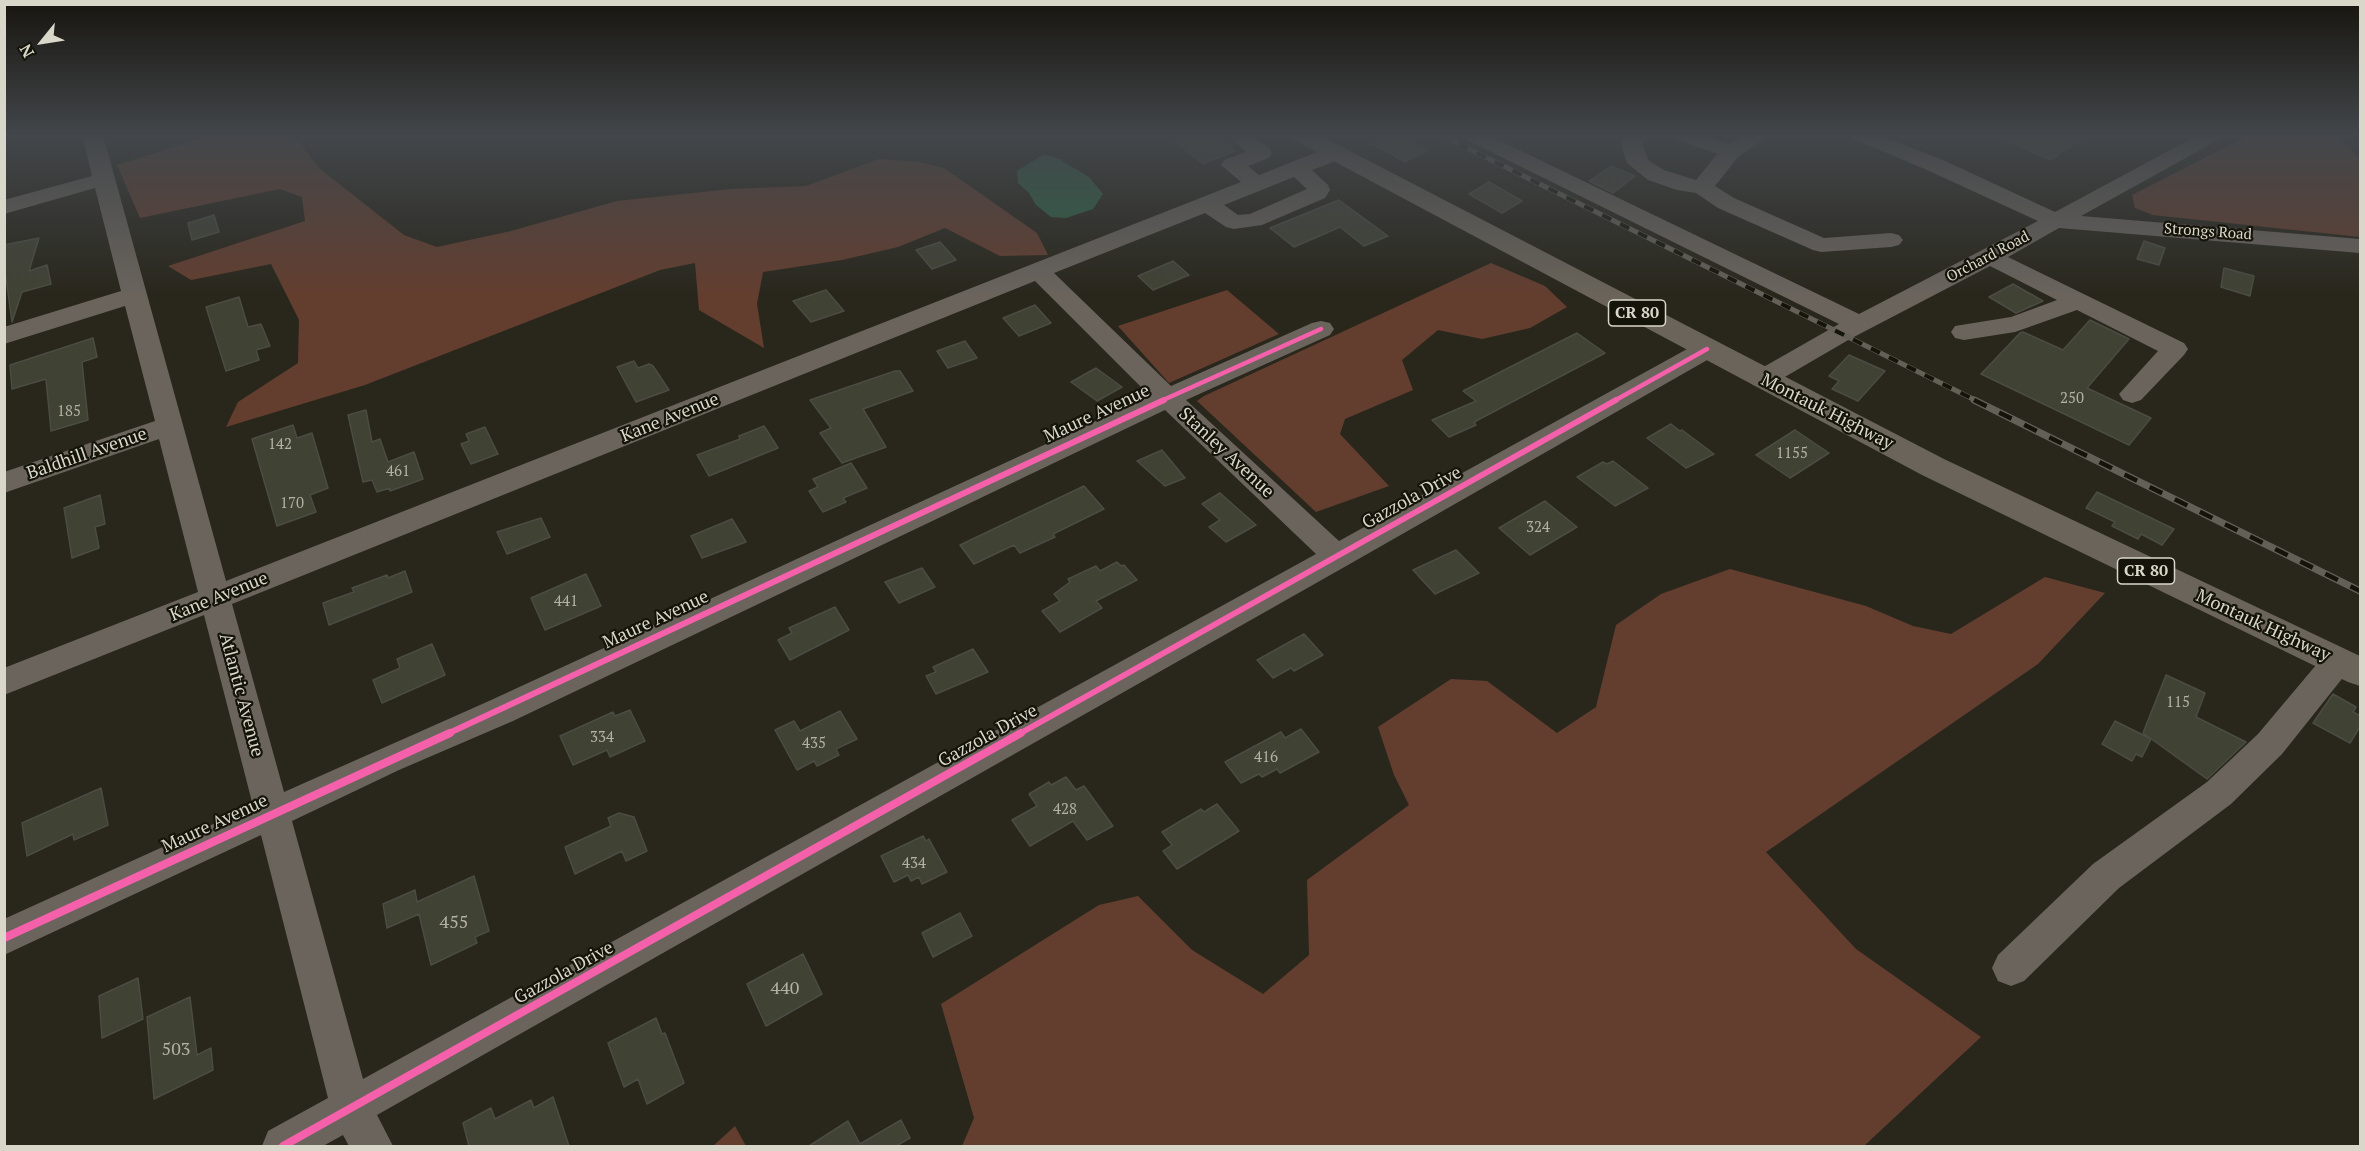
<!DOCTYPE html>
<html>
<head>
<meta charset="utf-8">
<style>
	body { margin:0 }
	#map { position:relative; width:2365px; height:1151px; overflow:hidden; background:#29271c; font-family:"PT Serif",serif }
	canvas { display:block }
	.frame { position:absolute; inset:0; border:6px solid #d9d7c9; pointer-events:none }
	.north { position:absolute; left:12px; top:12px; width:60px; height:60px; -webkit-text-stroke:4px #15140a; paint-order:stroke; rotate:240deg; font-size:16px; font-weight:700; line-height:24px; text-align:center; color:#d9d7c9 }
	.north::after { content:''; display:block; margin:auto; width:21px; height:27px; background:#d9d7c9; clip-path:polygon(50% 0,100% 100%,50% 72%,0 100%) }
</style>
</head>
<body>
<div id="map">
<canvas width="2365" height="1151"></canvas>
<div class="frame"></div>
<div class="north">N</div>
</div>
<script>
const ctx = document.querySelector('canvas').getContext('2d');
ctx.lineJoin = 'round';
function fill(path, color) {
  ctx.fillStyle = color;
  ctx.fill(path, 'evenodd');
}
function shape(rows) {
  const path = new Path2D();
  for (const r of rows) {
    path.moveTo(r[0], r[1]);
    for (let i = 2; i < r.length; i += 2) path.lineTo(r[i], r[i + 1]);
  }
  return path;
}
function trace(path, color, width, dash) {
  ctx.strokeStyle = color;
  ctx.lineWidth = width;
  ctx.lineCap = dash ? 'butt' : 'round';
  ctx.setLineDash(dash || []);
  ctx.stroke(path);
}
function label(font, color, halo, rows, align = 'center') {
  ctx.font = font + ' "PT Serif",serif';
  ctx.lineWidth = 4.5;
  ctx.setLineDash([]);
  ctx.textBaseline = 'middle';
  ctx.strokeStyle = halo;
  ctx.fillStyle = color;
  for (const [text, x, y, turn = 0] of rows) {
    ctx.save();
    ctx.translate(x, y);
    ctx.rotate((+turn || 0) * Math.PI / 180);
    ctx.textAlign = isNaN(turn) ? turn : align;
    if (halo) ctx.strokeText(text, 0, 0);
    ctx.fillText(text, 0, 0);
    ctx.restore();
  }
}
fill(shape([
	[212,135,293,135,319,168,404,235,437,247,511,231,617,201,731,189,806,186,879,159,919,162,944,168,1037,233,1048,255,1000,256,945,228,898,247,842,260,763,272,757,304,764,348,699,310,695,263,660,270,365,385,226,427,238,402,298,363,299,320,271,264,191,280,168,266,305,221,302,197,280,189,140,218,117,165],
	[2249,135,2337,135,2360,159,2360,237,2153,215,2135,208,2132,195],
	[1491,263,1545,286,1567,307,1530,328,1482,339,1438,330,1402,360,1413,390,1345,419,1340,434,1389,486,1316,512,1197,401,1204,396],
	[1227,290,1279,334,1169,383,1118,326],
	[1730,569,1866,606,1913,626,1951,634,2045,577,2105,593,2038,664,1766,852,1856,949,1981,1037,1864,1146,962,1146,974,1118,941,1004,1099,905,1138,896,1192,950,1263,994,1309,955,1307,880,1409,805,1394,775,1378,727,1451,679,1487,681,1557,733,1596,707,1616,625,1661,594],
	[735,1126,746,1146,713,1146]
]), '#633e2f');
fill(shape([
	[1044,154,1059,159,1089,177,1103,194,1093,209,1066,218,1051,217,1036,205,1029,193,1018,183,1017,171]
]), '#2e6445');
const building = shape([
	[1196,135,1213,135,1235,151,1203,164,1176,142,1196,135],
	[1391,135,1397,135,1427,151,1405,162,1373,144,1391,135],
	[1992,135,2087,135,2051,160,1992,135],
	[1611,166,1635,176,1613,193,1589,181,1611,166],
	[1489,182,1522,201,1502,213,1469,194,1489,182],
	[1339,200,1388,236,1364,246,1340,227,1294,247,1270,228,1339,200],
	[214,215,219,232,192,240,188,223,214,215],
	[39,238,29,271,47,265,51,284,22,292,12,322,4,264,4,245,39,238],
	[2144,241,2165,248,2159,265,2137,259,2144,241],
	[940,242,956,260,932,269,916,250,940,242],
	[1173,261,1189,275,1153,290,1138,276,1173,261],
	[2224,268,2254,276,2250,296,2221,287,2224,268],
	[2013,284,2043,301,2016,313,1989,297,2013,284],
	[826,290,844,311,811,322,793,301,826,290],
	[239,297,248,327,261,324,270,346,256,350,259,360,226,371,206,307,239,297],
	[1035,305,1051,323,1019,336,1003,318,1035,305],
	[2090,320,2129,339,2087,388,2151,418,2129,445,1981,374,2020,333,2023,332,2063,350,2090,320],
	[1577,333,1605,353,1474,422,1476,425,1449,437,1432,420,1476,401,1463,391,1577,333],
	[93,338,97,357,82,362,88,420,51,431,46,379,12,389,10,365,93,338],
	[965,341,977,358,948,368,937,351,965,341],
	[1849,355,1885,371,1858,401,1832,389,1839,381,1829,376,1849,355],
	[634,361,638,368,649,364,653,366,669,390,636,402,617,367,634,361],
	[1096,368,1122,387,1097,401,1071,382,1096,368],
	[895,371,900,371,913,391,863,409,886,447,842,463,820,433,831,428,810,400,895,371],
	[366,410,372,442,380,439,388,462,414,452,423,479,390,491,390,488,377,492,372,480,363,482,348,415,366,410],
	[1671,424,1680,431,1682,430,1714,454,1686,468,1647,438,1671,424],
	[293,425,297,438,312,433,328,488,310,495,316,512,277,526,252,439,293,425],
	[764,426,778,448,709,476,697,455,740,439,739,436,764,426],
	[485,427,498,454,471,464,461,444,469,441,466,434,485,427],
	[1795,430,1829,453,1790,478,1756,455,1795,430],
	[1162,450,1185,478,1165,486,1137,461,1162,450],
	[1613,461,1648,488,1615,506,1577,477,1603,462,1607,464,1613,461],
	[851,463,867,488,843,498,846,502,823,512,809,491,818,487,813,479,851,463],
	[1084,486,1104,509,1053,534,1055,537,1020,553,1014,545,974,564,960,545,1084,486],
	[2097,492,2174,529,2162,545,2141,534,2138,539,2112,526,2115,522,2086,508,2097,492],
	[1220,493,1256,525,1226,542,1209,527,1220,520,1202,504,1220,493],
	[100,495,105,524,95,527,99,548,72,558,64,508,100,495],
	[1545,501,1577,527,1530,555,1499,528,1545,501],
	[541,518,550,537,507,554,497,532,541,518],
	[732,519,746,542,702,558,691,536,732,519],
	[1456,550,1479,573,1435,594,1413,570,1456,550],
	[1117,562,1121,566,1124,565,1137,580,1096,601,1102,608,1060,632,1042,611,1060,601,1054,594,1070,582,1068,579,1096,566,1100,571,1117,562],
	[922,568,935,587,899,603,885,582,922,568],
	[405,571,412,592,329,625,323,603,354,592,352,588,387,575,388,578,405,571],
	[586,574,601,606,545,630,531,598,586,574],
	[835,607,849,630,790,660,778,640,792,633,789,628,835,607],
	[1304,634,1323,655,1294,671,1291,668,1273,678,1257,660,1304,634],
	[432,644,445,675,382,703,373,680,400,668,397,659,432,644],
	[973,649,988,672,936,694,926,676,936,672,933,667,973,649],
	[2166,675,2205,693,2196,717,2246,742,2207,779,2143,733,2166,675],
	[2333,694,2356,707,2353,712,2361,716,2361,725,2350,743,2313,723,2333,694],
	[630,710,645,741,610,757,607,750,573,765,560,736,613,712,615,716,630,710],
	[840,711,857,739,836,749,839,755,817,766,814,761,797,770,775,730,794,721,800,731,840,711],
	[2115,721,2151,739,2142,757,2136,754,2132,761,2102,744,2115,721],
	[1301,729,1319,752,1280,773,1277,769,1262,777,1259,774,1241,783,1225,762,1281,732,1285,738,1301,729],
	[1066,777,1076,790,1084,786,1113,826,1087,840,1073,821,1030,846,1012,820,1037,806,1029,794,1049,782,1051,785,1066,777],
	[101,788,108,825,74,840,73,834,27,856,22,823,101,788],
	[1217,804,1239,831,1177,869,1163,851,1172,845,1162,832,1201,809,1204,812,1217,804],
	[619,813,634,817,647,851,626,861,622,851,575,874,565,847,611,826,608,818,619,813],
	[923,836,926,841,929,839,947,872,922,884,919,877,911,881,908,875,894,882,881,856,923,836],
	[474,876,489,931,475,937,477,943,431,965,419,914,387,928,383,904,415,890,417,902,474,876],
	[960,913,972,936,933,957,922,933,960,913],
	[803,954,822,994,766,1026,747,984,803,954],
	[138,978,143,1019,102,1038,99,996,138,978],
	[190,997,197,1055,211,1048,213,1070,154,1099,147,1017,190,997],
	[656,1018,662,1034,665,1033,684,1083,647,1104,638,1079,624,1087,608,1043,656,1018],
	[553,1097,569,1146,469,1146,463,1123,491,1108,495,1119,531,1100,534,1108,553,1097],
	[901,1120,910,1138,896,1146,809,1146,848,1121,860,1144,901,1120]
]);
fill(building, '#404234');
trace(building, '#4b4c43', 1.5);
fill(shape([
	[82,135,103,135,226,581,1241,182,1221,165,1224,160,1246,152,1228,135,1251,135,1269,148,1272,153,1269,158,1248,166,1259,175,1327,148,1335,147,1343,148,1346,153,1343,158,1312,170,1328,185,1330,190,1325,198,1262,225,1234,229,1226,227,1205,213,1054,273,1171,386,1312,323,1321,321,1330,323,1334,329,1330,335,1186,400,1339,541,1698,343,1707,341,1716,343,1720,349,1716,355,1348,565,377,1115,393,1146,349,1146,343,1135,323,1146,262,1146,268,1131,328,1098,261,835,4,955,4,919,253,806,204,615,4,695,4,668,198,592,159,439,4,493,4,472,155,421,125,306,4,344,4,327,121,291,95,188,4,214,4,200,92,176,82,135],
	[1294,177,1307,189,1250,214,1238,215,1224,205,1294,177],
	[1035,281,1150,396,489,701,284,792,232,604,1035,281],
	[1165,410,1316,554,363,1079,292,821,399,770,513,721,1165,410],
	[1461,135,1488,135,1859,314,2038,221,1927,170,1854,139,1851,135,1879,135,1943,160,2055,212,2198,135,2223,135,2220,139,2081,216,2360,239,2360,253,2059,228,2008,257,2184,343,2188,349,2184,355,2141,400,2132,403,2123,400,2119,394,2158,351,2077,310,2015,332,1964,340,1955,338,1951,332,1955,326,2011,317,2057,300,1990,266,1850,339,1771,385,1762,388,1753,385,1749,379,1753,373,1839,324,1465,139,1461,135],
	[1626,135,1649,135,1642,143,1648,160,1664,170,1696,180,1717,154,1677,139,1674,135,1703,135,1728,144,1743,135,1767,135,1764,139,1738,157,1715,186,1734,198,1824,238,1891,233,1899,235,1903,240,1899,245,1891,247,1821,252,1813,250,1718,208,1696,193,1677,190,1648,180,1627,163,1620,141,1626,135],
	[2338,648,2349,652,2354,661,2349,670,2282,754,2231,804,2119,888,2024,981,2011,986,1998,981,1992,968,1998,955,2093,864,2207,782,2258,734,2327,652,2338,648]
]), '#6a645d');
fill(shape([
	[1290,135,1319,135,1944,459,2360,656,2360,686,2348,682,1922,475,1294,140,1290,135]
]), '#6a645a');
const railFar1 = shape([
	[1441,135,1977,401]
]);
const rail = shape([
	[1974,400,2360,591]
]);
trace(railFar1, '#646058', 5);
trace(rail, '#646058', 7);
trace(railFar1, '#15140a', 4, [10]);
trace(rail, '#15140a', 4.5, [14]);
trace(shape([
	[1161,401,1321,329],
	[1614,401,1707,349]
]), '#f560ab', 4.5);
trace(shape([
	[447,734,1164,400],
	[1019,734,1616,400]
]), '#f560ab', 6);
trace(shape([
	[4,938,450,733],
	[283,1146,1021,733]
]), '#f560ab', 8);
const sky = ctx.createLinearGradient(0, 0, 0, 296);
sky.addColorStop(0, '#17150f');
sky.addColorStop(0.46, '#43474b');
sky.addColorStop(1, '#43474b00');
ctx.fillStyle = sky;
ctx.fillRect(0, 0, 2365, 296);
label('15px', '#d9d7c9', '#15140a', [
	["Strongs Road",2208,232,4],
	["Orchard Road",1988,257,-28]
]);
label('15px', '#b3b2a4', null, [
	["250",2072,399],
	["185",69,412],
	["142",280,445],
	["1155",1792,454],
	["461",398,472],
	["170",292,504],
	["324",1538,528],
	["441",566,602],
	["115",2178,703],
	["334",602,738],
	["435",814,744],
	["416",1266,758],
	["428",1065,810],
	["434",914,864]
]);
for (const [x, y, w] of [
	[1637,313,57],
	[2146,571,57]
]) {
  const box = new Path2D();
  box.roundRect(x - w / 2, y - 13, w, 26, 4.5);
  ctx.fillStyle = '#15140a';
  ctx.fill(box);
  trace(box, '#d9d7c9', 1.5);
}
label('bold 16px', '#d9d7c9', null, [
	["CR 80",1637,313],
	["CR 80",2146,571]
]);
label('18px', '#d9d7c9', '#15140a', [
	["Montauk Highway",1827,412,27],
	["Maure Avenue",1097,414,-25],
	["Kane Avenue",670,418,-22],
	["Stanley Avenue",1226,453,43],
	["Baldhill Avenue",87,454,-19],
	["Gazzola Drive",1412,498,-29],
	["Kane Avenue",219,597,-22],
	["Maure Avenue",656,620,-25],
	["Montauk Highway",2263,626,25],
	["Atlantic Avenue",241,695,75],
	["Gazzola Drive",988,736,-29],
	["Maure Avenue",215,824,-25],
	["Gazzola Drive",564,973,-29]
]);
label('18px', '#b3b2a4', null, [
	["455",454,923],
	["440",785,989],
	["503",176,1050]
]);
</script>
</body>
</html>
